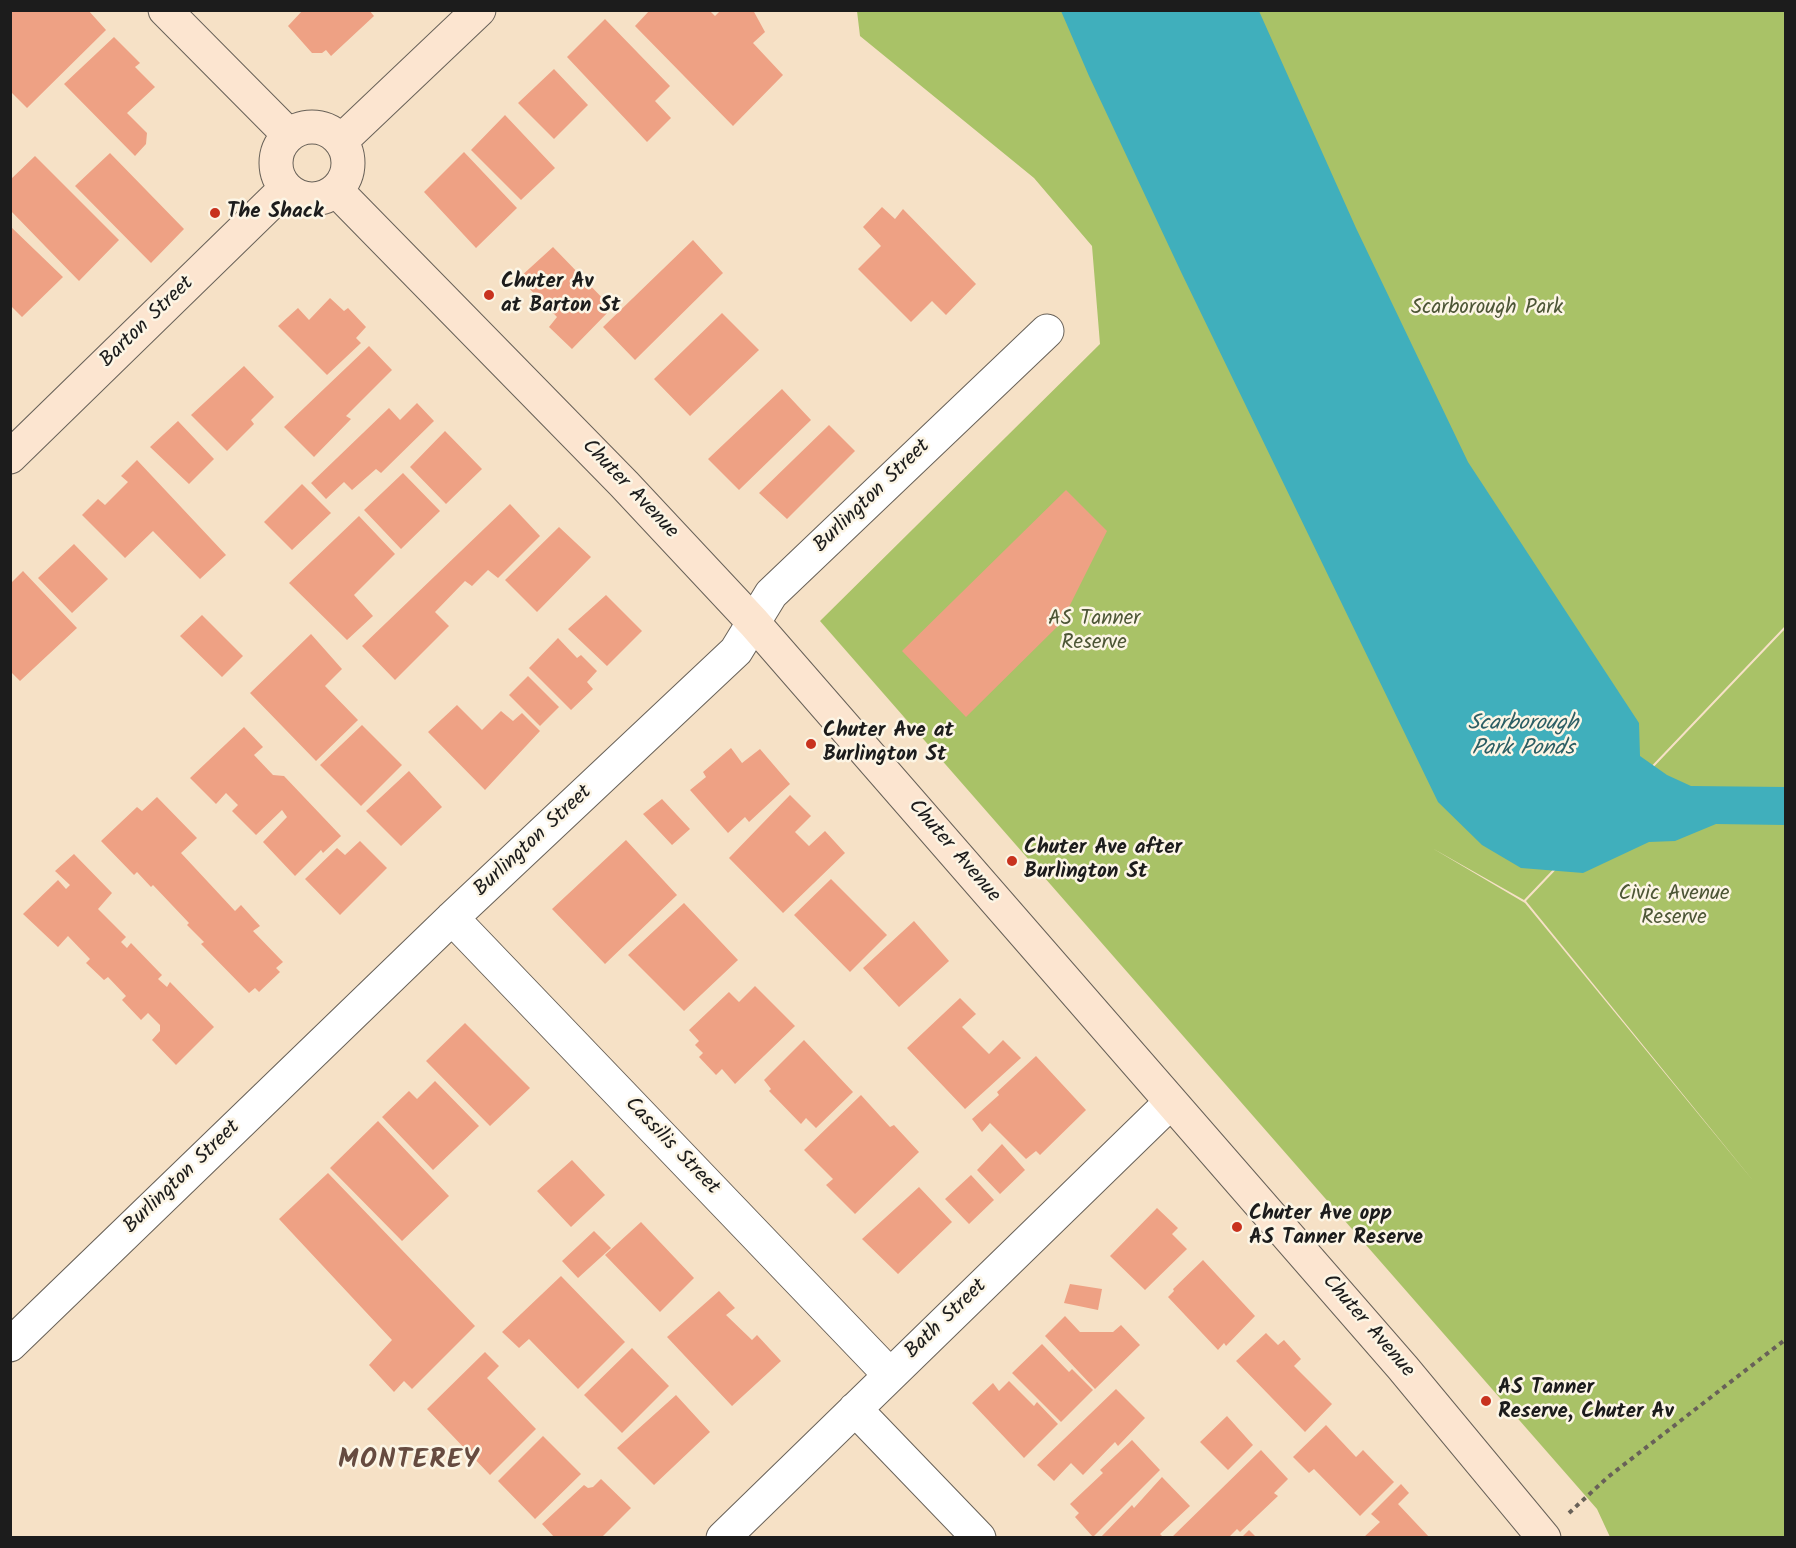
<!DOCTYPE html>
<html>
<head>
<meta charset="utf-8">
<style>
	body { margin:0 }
	#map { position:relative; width:1796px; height:1548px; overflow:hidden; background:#f6e1c6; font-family:Kalam,sans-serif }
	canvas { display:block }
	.frame { position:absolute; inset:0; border:12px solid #1c1c1c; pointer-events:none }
</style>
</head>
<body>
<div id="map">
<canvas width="1796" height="1548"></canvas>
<div class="frame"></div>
</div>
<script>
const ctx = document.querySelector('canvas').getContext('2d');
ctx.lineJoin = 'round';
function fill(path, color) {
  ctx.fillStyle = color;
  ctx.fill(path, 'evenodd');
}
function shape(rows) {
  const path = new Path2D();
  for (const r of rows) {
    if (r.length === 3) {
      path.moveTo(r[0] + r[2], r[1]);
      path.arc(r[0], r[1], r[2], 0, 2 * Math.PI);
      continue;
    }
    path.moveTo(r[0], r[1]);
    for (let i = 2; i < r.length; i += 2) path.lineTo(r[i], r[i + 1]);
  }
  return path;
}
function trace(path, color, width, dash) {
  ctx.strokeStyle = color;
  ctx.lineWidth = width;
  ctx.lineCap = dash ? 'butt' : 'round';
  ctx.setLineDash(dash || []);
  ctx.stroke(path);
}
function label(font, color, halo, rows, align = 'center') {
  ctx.font = font + ' Kalam,sans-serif';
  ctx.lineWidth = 5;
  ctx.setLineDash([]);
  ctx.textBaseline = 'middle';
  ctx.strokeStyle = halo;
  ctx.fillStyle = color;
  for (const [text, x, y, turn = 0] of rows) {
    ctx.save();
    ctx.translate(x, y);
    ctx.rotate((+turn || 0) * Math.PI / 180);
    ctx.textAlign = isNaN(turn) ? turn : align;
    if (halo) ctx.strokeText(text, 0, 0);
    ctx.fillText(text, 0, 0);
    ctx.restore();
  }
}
fill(shape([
	[857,11,1785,11,1785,626,1524,900,1432,848,1525,903,1755,1183,1526,901,1785,629,1785,1537,1610,1537,1597,1509,820,621,1100,344,1092,246,1034,178,860,36]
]), '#a9c267');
fill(shape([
	[1061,11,1259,11,1356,228,1468,462,1639,723,1640,756,1667,775,1691,786,1785,787,1785,825,1716,824,1675,841,1649,842,1583,873,1521,868,1482,845,1438,802,1182,274,1089,76]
]), '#40afbc');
fill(shape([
	[10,10,88,10,106,30,27,108,10,91],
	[303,10,369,10,374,16,331,56,326,50,322,53,312,53,288,26],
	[650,10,709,10,715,16,721,10,753,10,765,32,753,43,783,75,733,126,635,26],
	[605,19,670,86,655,101,671,118,647,142,567,57],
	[114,37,140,63,135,67,155,87,127,113,147,133,146,144,135,156,64,84],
	[554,69,588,105,554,139,518,103],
	[505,115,555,168,521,200,471,150],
	[464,152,517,208,476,248,424,192],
	[110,153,184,229,151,263,75,186],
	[35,156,119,240,79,281,10,210,10,180],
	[882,207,895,219,903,209,976,284,946,315,932,301,911,322,858,269,881,246,863,227],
	[10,226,63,277,22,317,10,305],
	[693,240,723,273,635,360,603,327],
	[553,247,612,308,572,349,549,327,557,317,519,278],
	[330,298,344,311,348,308,366,327,356,338,361,343,327,375,278,326,298,308,309,320],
	[722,313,759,350,690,416,654,379],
	[369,346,392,370,346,416,351,419,314,457,284,427],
	[244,366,274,397,251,420,254,424,227,451,191,415],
	[782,389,811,420,739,490,708,459],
	[417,403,434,421,381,473,376,469,352,490,344,482,326,499,311,483,389,408,400,420],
	[178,421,214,459,189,484,150,447],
	[829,425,855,451,787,519,759,493],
	[445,431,482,469,446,504,410,467],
	[137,460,226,555,200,579,153,531,125,558,82,515,98,499,105,505,128,482,121,476],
	[403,473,440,511,401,549,364,510],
	[302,484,331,513,292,550,264,522],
	[1066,490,1107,531,1061,623,966,717,902,651],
	[510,504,540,536,498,578,488,570,472,586,465,581,435,612,449,626,395,680,362,646],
	[359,516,395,554,354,595,373,616,347,640,289,583],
	[559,527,591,557,537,612,505,580],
	[74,544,108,579,72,613,38,578],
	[23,571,77,628,20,681,10,671,10,584],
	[606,595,642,631,607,666,568,629],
	[202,615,243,656,222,677,180,636],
	[311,634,342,669,325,686,358,720,316,761,250,693],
	[558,638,577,658,581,655,597,671,587,682,593,689,571,710,529,668],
	[528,676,559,707,540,726,509,695],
	[457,705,482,730,501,711,513,721,522,713,540,731,485,790,428,732],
	[362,725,402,765,361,806,320,765],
	[244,727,263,747,254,755,273,775,284,776,341,836,323,853,321,850,295,876,263,842,287,817,282,810,256,835,232,811,238,805,226,793,216,804,190,778],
	[731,748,742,763,760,749,790,784,749,822,745,817,728,833,690,790,706,777,703,772],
	[409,771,442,807,401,846,366,811],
	[790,795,811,816,795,832,809,846,825,831,845,853,783,913,729,858],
	[157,797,197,838,181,853,235,911,241,905,260,926,253,931,283,962,276,968,280,972,259,992,255,988,249,993,201,944,204,942,187,925,189,923,153,885,151,887,137,872,134,875,101,841,137,807,142,811],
	[662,799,690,829,672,845,643,814],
	[626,840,677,895,605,964,552,909],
	[360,841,387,868,340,915,305,879,337,848,345,855],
	[74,854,112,893,98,909,126,937,121,942,127,948,131,943,162,975,158,979,167,987,170,982,214,1027,176,1065,152,1040,160,1031,160,1025,148,1013,141,1020,122,1000,126,996,108,977,104,980,86,963,90,959,68,936,58,947,23,914,58,880,66,889,70,885,55,871],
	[831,879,887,935,850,972,794,915],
	[684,903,738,960,684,1011,628,955],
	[914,921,949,961,899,1007,863,968],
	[755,986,795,1026,735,1084,722,1069,716,1075,699,1057,703,1053,695,1045,699,1041,689,1030,729,992,739,1002],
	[960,998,976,1014,962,1027,989,1054,1003,1040,1021,1058,965,1109,907,1048],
	[465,1023,530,1088,490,1126,426,1061],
	[804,1040,853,1092,816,1128,806,1118,801,1124,769,1091,771,1089,764,1080],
	[1036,1056,1086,1110,1040,1155,1036,1151,1026,1159,990,1123,982,1132,972,1119,999,1095,997,1092],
	[435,1081,479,1126,433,1170,382,1117,409,1091,417,1099],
	[861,1095,890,1127,894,1125,919,1152,855,1214,826,1185,833,1179,804,1150],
	[378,1121,449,1196,402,1241,330,1168],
	[1002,1144,1025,1170,1000,1194,977,1170],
	[572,1160,605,1195,571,1227,537,1191],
	[328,1173,475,1326,412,1389,404,1381,394,1392,369,1365,392,1340,279,1219],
	[971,1175,994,1200,969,1224,945,1199],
	[919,1187,952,1222,898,1274,862,1239],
	[1157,1208,1178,1228,1172,1234,1187,1249,1145,1290,1110,1256],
	[641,1222,694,1278,660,1312,605,1255],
	[594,1231,611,1248,578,1278,562,1261],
	[1203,1260,1255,1316,1226,1346,1224,1343,1218,1350,1168,1297,1174,1291,1173,1289],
	[561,1276,625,1342,578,1389,529,1339,519,1348,502,1332],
	[1070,1284,1102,1289,1098,1310,1064,1303],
	[719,1291,735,1308,726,1315,752,1340,757,1335,781,1361,732,1406,667,1337],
	[1065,1316,1080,1332,1113,1332,1121,1325,1140,1345,1095,1389,1045,1336],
	[1266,1333,1278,1345,1284,1340,1301,1359,1294,1366,1332,1404,1305,1432,1236,1361],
	[1042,1344,1069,1372,1072,1369,1093,1390,1061,1422,1012,1373],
	[632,1348,669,1386,622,1433,584,1395],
	[485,1352,499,1366,487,1378,536,1429,490,1475,427,1409],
	[1009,1381,1034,1406,1037,1402,1058,1424,1024,1458,972,1403,993,1383,999,1391],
	[1116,1389,1145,1418,1118,1446,1115,1442,1083,1475,1071,1463,1054,1481,1037,1465],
	[676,1395,710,1432,654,1485,617,1448],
	[1227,1416,1253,1445,1228,1470,1200,1442],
	[1326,1425,1356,1457,1363,1450,1394,1482,1360,1516,1314,1469,1309,1473,1293,1457],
	[543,1436,581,1474,535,1519,498,1481],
	[1132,1440,1160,1470,1093,1537,1075,1517,1079,1513,1070,1504,1103,1473,1100,1470],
	[1261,1450,1288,1479,1274,1493,1278,1496,1240,1532,1237,1529,1228,1538,1171,1538],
	[1162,1477,1190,1506,1160,1534,1164,1538,1100,1538,1132,1505,1134,1508],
	[601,1479,631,1508,601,1538,555,1538,542,1524,584,1485,588,1488,593,1487],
	[1401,1484,1409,1493,1398,1504,1430,1538,1363,1538,1380,1522,1371,1514],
	[1249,1530,1257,1538,1241,1538]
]), '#eea184');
const street = shape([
	[452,918,890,1375],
	[10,1345,452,918,736,651,771,594,1047,331],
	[855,1409,979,1538],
	[723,1538,1170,1103]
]);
const secondary = shape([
	[165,10,289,135],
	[312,163,36],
	[341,141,479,10],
	[336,190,624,484,754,623,1403,1368,1544,1538],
	[10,457,286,188]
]);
trace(street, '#686158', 35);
trace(secondary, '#686158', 35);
trace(shape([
	[1569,1513,1608,1477,1786,1339]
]), '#686158', 4, [4.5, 4.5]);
trace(street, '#fff', 33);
trace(secondary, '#fce5d0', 33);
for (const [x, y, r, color] of [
	[215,213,6,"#c8321e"],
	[489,295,6,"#c8321e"],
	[811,744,6,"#c8321e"],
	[1012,861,6,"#c8321e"],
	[1237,1227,6,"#c8321e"],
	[1486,1401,6,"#c8321e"]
]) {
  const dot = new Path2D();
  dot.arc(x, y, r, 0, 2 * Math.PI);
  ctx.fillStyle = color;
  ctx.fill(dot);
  trace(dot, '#fcf5e5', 2);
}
label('bold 21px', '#1c1c1c', '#fcf5e5', [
	["The Shack",227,213],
	["Chuter Av",501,283],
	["at Barton St",501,307],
	["Chuter Ave at",823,732],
	["Burlington St",823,756],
	["Chuter Ave after",1024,849],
	["Burlington St",1024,873],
	["Chuter Ave opp",1249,1215],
	["AS Tanner Reserve",1249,1239],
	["AS Tanner",1498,1389],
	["Reserve, Chuter Av",1498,1413]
], 'left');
label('21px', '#4d5636', '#fcf5e5', [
	["Scarborough Park",1487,309],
	["AS Tanner",1094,620],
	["Reserve",1094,644],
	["Civic Avenue",1674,895],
	["Reserve",1674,919]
]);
label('21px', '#1c1c1c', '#fcf5e5', [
	["Barton Street",148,323,-44],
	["Chuter Avenue",629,490,46],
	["Burlington Street",873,497,-44],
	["Burlington Street",534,842,-43],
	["Chuter Avenue",953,852,49],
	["Cassilis Street",671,1147,46],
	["Burlington Street",183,1178,-44],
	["Bath Street",947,1320,-44],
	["Chuter Avenue",1367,1327,49]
]);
label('italic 22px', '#2c5e64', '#fcf5e5', [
	["Scarborough",1523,725],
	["Park Ponds",1523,750]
]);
ctx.letterSpacing = '1.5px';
label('bold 27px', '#664b40', '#fcf5e5', [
	["MONTEREY",409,1462]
]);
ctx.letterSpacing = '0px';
</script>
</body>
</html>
